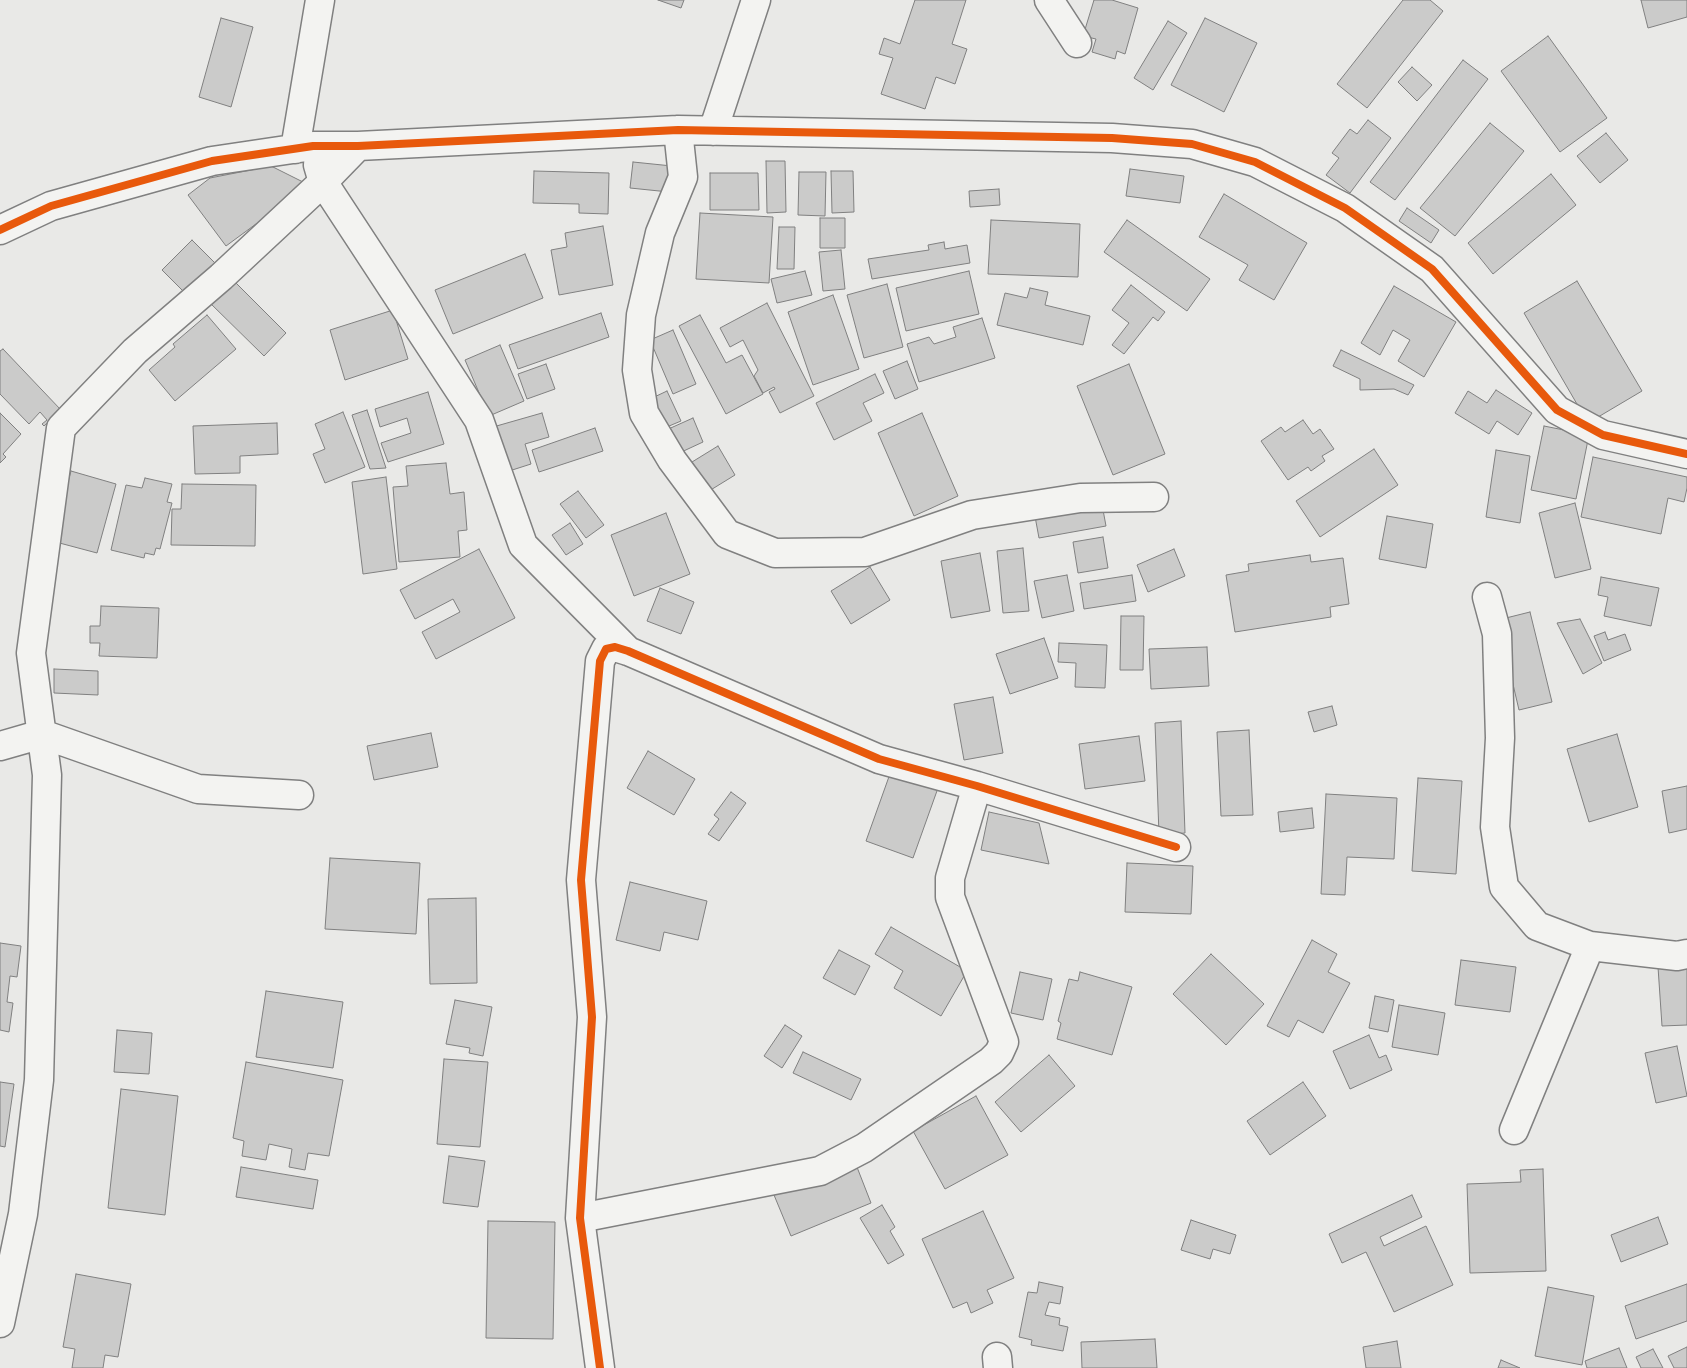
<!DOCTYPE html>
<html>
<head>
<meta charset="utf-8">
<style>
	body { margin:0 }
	canvas { display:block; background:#e9e9e7 }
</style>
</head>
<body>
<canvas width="1687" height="1368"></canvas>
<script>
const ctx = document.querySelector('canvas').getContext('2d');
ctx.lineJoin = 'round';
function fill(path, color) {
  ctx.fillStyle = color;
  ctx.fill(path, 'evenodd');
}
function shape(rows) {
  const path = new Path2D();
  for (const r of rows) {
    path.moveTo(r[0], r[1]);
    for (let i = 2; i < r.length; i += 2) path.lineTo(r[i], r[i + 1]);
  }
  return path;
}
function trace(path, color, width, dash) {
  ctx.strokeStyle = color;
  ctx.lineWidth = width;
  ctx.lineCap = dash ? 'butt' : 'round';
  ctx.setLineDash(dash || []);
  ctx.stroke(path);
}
const building = shape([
	[658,0,684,0,681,8,658,0],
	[915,0,966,0,952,44,967,49,955,84,936,77,925,109,881,94,893,58,879,54,884,38,900,44,915,0],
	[1094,0,1112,0,1138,8,1125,54,1117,51,1115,59,1092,52,1096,39,1083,36,1094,0],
	[1403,0,1430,0,1443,11,1367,108,1337,84,1403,0],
	[1641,0,1687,0,1687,17,1648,28,1641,0],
	[221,18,253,27,231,107,199,97,221,18],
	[1205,18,1257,43,1224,112,1171,85,1205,18],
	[1168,21,1187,33,1153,90,1134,78,1168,21],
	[1548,36,1607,118,1560,152,1501,71,1548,36],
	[1463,60,1488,79,1395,200,1370,182,1463,60],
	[1412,67,1432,85,1417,101,1398,82,1412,67],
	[1368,120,1391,138,1350,193,1326,175,1339,158,1332,153,1350,129,1357,134,1368,120],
	[1490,123,1524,151,1455,236,1420,208,1490,123],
	[1606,133,1628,160,1600,183,1577,156,1606,133],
	[766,161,785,161,786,212,767,213,766,161],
	[633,162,672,166,669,192,630,188,633,162],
	[271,166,309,185,226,246,188,195,210,178,271,166],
	[1130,169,1184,176,1180,203,1126,196,1130,169],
	[534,171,609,173,608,214,579,213,579,204,533,203,534,171],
	[831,171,853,171,854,212,832,213,831,171],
	[799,172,826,172,825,216,798,215,799,172],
	[710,173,758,173,759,210,710,210,710,173],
	[1551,174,1576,205,1493,274,1468,243,1551,174],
	[999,189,1000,205,970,207,969,191,999,189],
	[1224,194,1307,243,1274,300,1239,280,1248,265,1199,237,1224,194],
	[1407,208,1439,230,1431,243,1399,221,1407,208],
	[700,213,773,217,769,283,696,279,700,213],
	[820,218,845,218,845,248,820,248,820,218],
	[991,220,1080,224,1078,277,988,274,991,220],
	[1127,220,1210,279,1187,311,1104,252,1127,220],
	[603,226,613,285,559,295,551,250,567,247,565,233,603,226],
	[779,227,795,227,794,269,777,269,779,227],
	[192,240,217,265,187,295,162,270,192,240],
	[944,242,945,249,967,245,970,263,872,279,868,259,929,250,928,245,944,242],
	[841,250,845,289,823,291,819,252,841,250],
	[525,254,543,298,453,334,435,290,525,254],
	[805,271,812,295,777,303,771,279,805,271],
	[969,271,979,314,906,331,896,288,969,271],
	[230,277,286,333,264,356,208,301,230,277],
	[1577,281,1642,391,1588,423,1524,313,1577,281],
	[887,284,903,347,864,358,847,295,887,284],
	[1131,285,1165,312,1158,321,1153,317,1124,354,1112,345,1129,323,1112,310,1131,285],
	[1394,286,1456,322,1424,377,1398,361,1410,340,1393,330,1380,355,1361,343,1394,286],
	[1030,288,1048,292,1045,305,1090,316,1083,345,997,325,1005,293,1027,298,1030,288],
	[833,295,859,369,813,385,788,312,833,295],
	[767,303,814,396,780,413,769,392,775,389,774,387,763,393,754,376,758,370,743,340,730,347,720,328,767,303],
	[393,310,408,359,345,380,330,330,393,310],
	[601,313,609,337,518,369,509,345,601,313],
	[207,315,236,349,175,401,149,370,175,347,173,344,207,315],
	[700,315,726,363,742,355,763,394,726,414,679,326,700,315],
	[982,318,995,358,919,382,907,344,929,337,934,344,956,337,953,327,982,318],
	[673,330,696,384,673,394,650,340,673,330],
	[500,345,524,401,489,416,465,360,500,345],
	[3,349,61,410,44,426,42,424,47,420,40,412,29,424,0,394,0,351,3,349],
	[1341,350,1414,385,1408,395,1394,389,1360,390,1360,379,1333,366,1341,350],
	[907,361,918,389,895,399,883,371,907,361],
	[546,364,555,389,527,399,518,374,546,364],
	[1129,364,1165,454,1113,475,1077,386,1129,364],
	[875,374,884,393,863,403,872,421,834,440,816,403,875,374],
	[1496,390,1532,413,1518,435,1497,421,1489,434,1455,413,1468,391,1487,403,1496,390],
	[667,391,681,421,662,429,648,400,667,391],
	[428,392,444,444,388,462,381,443,411,433,407,418,380,427,375,409,428,392],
	[367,410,386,468,370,469,352,415,367,410],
	[343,412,365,467,325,483,313,454,325,449,315,424,343,412],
	[0,413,21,434,3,454,6,457,0,463,0,413],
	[542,413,549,437,525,444,531,464,506,472,493,427,542,413],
	[922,413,958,496,914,516,878,433,922,413],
	[693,418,703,442,675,455,664,431,693,418],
	[1303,420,1313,434,1320,429,1334,449,1322,456,1325,461,1311,471,1308,467,1288,480,1261,441,1281,427,1285,432,1303,420],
	[277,423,278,454,240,456,240,473,195,474,193,426,277,423],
	[1544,426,1589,435,1576,499,1531,490,1544,426],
	[595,428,603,451,539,472,532,450,595,428],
	[718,446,735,475,709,491,692,462,718,446],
	[1374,449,1398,485,1320,537,1296,501,1374,449],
	[1496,450,1530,456,1520,523,1486,517,1496,450],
	[1593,457,1687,477,1687,488,1684,502,1668,498,1661,534,1581,517,1593,457],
	[446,463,450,494,464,492,467,530,458,531,460,557,399,562,393,487,408,486,406,466,446,463],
	[71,471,116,484,97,553,52,541,71,471],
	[386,477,397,569,363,574,352,482,386,477],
	[145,478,172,484,167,502,172,503,160,549,156,548,154,555,145,553,144,558,111,550,126,485,142,488,145,478],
	[182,484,256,485,255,546,171,545,172,509,181,509,182,484],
	[578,491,604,525,586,538,560,504,578,491],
	[1101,499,1106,526,1039,538,1034,511,1101,499],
	[1575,503,1591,569,1555,578,1539,513,1575,503],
	[666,513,690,574,634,596,611,535,666,513],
	[1387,516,1433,524,1426,568,1379,559,1387,516],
	[570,523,583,544,566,555,552,535,570,523],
	[1103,537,1108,568,1078,573,1073,542,1103,537],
	[1023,548,1029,611,1003,613,997,551,1023,548],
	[479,549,515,618,436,659,422,632,460,612,453,599,415,619,400,590,479,549],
	[1174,549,1185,576,1148,592,1137,565,1174,549],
	[980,553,990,611,951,618,941,561,980,553],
	[1310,555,1311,562,1343,558,1349,604,1330,607,1331,617,1235,632,1226,575,1249,571,1248,564,1310,555],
	[870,567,890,600,851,624,831,591,870,567],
	[1067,575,1074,611,1042,618,1034,581,1067,575],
	[1132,575,1136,601,1084,609,1080,583,1132,575],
	[1601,577,1659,588,1651,626,1604,616,1608,597,1598,595,1601,577],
	[660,588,694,602,681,634,647,621,660,588],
	[101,606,159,608,157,658,99,656,100,643,90,643,90,626,100,626,101,606],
	[1530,612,1552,702,1519,710,1498,620,1530,612],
	[1121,616,1144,616,1143,670,1120,670,1121,616],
	[1580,619,1602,663,1583,674,1557,623,1580,619],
	[1605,632,1608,640,1625,634,1631,650,1604,661,1594,636,1605,632],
	[1044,638,1058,678,1010,694,996,654,1044,638],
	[1059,643,1107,645,1105,688,1075,687,1076,663,1058,662,1059,643],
	[1207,647,1209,686,1151,689,1149,649,1207,647],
	[54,669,98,671,98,695,54,693,54,669],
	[993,697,1003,753,964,760,954,704,993,697],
	[1332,706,1337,725,1314,732,1308,712,1332,706],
	[1181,721,1185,833,1159,835,1155,723,1181,721],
	[1249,730,1253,815,1221,816,1217,732,1249,730],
	[431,733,438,767,374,780,367,746,431,733],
	[1617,734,1638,807,1589,822,1567,749,1617,734],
	[1139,736,1145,781,1085,789,1079,744,1139,736],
	[648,751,695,779,674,815,627,788,648,751],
	[891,771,938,788,913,858,866,841,891,771],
	[1418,778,1462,781,1456,874,1412,871,1418,778],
	[1687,786,1687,829,1669,833,1662,791,1687,786],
	[731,792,746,803,719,841,708,834,719,819,714,815,731,792],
	[1326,794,1397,798,1394,859,1347,857,1345,895,1321,894,1326,794],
	[1312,808,1314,828,1280,832,1278,812,1312,808],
	[989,812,1039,823,1049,864,981,850,989,812],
	[330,858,420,863,416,934,325,929,330,858],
	[1127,863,1193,866,1191,914,1125,912,1127,863],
	[630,882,707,901,698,940,664,932,660,951,616,940,630,882],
	[476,898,477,983,430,984,428,899,476,898],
	[891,927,967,971,941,1016,894,988,903,971,875,954,891,927],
	[1312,940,1337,954,1328,972,1350,983,1323,1033,1298,1020,1289,1037,1267,1026,1312,940],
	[0,943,21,946,17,977,10,976,7,1002,13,1003,9,1032,0,1030,0,943],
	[839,950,870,966,855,995,823,978,839,950],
	[1211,954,1264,1004,1226,1045,1173,994,1211,954],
	[1461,960,1516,967,1510,1012,1455,1005,1461,960],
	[1687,965,1687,1025,1662,1026,1658,967,1687,965],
	[1020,972,1052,979,1043,1020,1011,1013,1020,972],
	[1080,972,1132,987,1112,1055,1057,1039,1061,1023,1058,1021,1069,979,1078,981,1080,972],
	[266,991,343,1002,333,1068,256,1057,266,991],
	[1375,996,1394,1000,1388,1032,1369,1028,1375,996],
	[455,1000,492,1007,483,1056,469,1053,470,1048,446,1044,455,1000],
	[1399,1005,1445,1013,1438,1055,1392,1047,1399,1005],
	[785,1025,802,1036,782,1068,764,1056,785,1025],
	[117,1030,152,1033,149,1074,114,1072,117,1030],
	[1369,1035,1379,1058,1386,1055,1392,1070,1350,1089,1333,1051,1369,1035],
	[1677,1046,1687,1096,1656,1103,1645,1053,1677,1046],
	[803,1052,861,1079,851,1100,793,1073,803,1052],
	[1049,1055,1075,1086,1021,1132,995,1102,1049,1055],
	[444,1059,488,1062,480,1147,437,1144,444,1059],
	[246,1062,343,1080,329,1156,308,1153,305,1170,289,1167,292,1149,269,1144,266,1160,242,1156,244,1141,233,1138,246,1062],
	[0,1082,14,1084,5,1147,0,1146,0,1082],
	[1303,1082,1326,1116,1270,1155,1247,1121,1303,1082],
	[121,1089,178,1096,165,1215,108,1208,121,1089],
	[976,1096,1008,1155,945,1189,913,1131,976,1096],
	[449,1156,485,1161,478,1207,443,1203,449,1156],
	[855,1162,871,1203,791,1236,774,1195,855,1162],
	[241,1167,318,1180,313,1209,236,1197,241,1167],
	[1543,1169,1546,1271,1470,1273,1467,1184,1521,1182,1520,1170,1543,1169],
	[1412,1195,1422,1217,1380,1237,1384,1246,1426,1226,1453,1285,1394,1312,1366,1252,1342,1263,1329,1234,1412,1195],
	[882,1205,895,1227,890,1231,904,1255,888,1264,860,1218,882,1205],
	[983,1211,1014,1278,987,1290,993,1303,971,1313,967,1302,953,1308,922,1239,983,1211],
	[1658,1217,1668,1244,1621,1262,1611,1235,1658,1217],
	[1191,1220,1236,1235,1230,1254,1213,1249,1210,1259,1181,1250,1191,1220],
	[488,1221,555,1222,553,1339,486,1338,488,1221],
	[76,1274,131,1284,118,1357,105,1355,103,1368,72,1368,75,1349,63,1347,76,1274],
	[1039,1282,1063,1287,1060,1304,1049,1302,1045,1315,1060,1318,1059,1325,1068,1327,1063,1351,1031,1345,1032,1340,1019,1337,1028,1292,1037,1293,1039,1282],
	[1687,1284,1687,1321,1636,1339,1625,1306,1687,1284],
	[1548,1287,1594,1296,1582,1365,1535,1356,1548,1287],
	[1155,1339,1157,1368,1082,1368,1081,1342,1155,1339],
	[1397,1341,1401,1368,1366,1368,1363,1347,1397,1341],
	[1687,1347,1687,1368,1674,1368,1668,1356,1687,1347],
	[1619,1348,1627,1368,1587,1368,1585,1361,1619,1348],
	[1653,1349,1663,1368,1641,1368,1636,1357,1653,1349],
	[1501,1360,1520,1368,1498,1368,1501,1360]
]);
fill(building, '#cbcbca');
trace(building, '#808080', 1);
const minor = shape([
	[1049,0,1077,43],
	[678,130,683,177,660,233,641,315,637,370,644,413,672,460,727,534,775,553,865,552,972,515,1080,498,1154,497],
	[713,131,756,0],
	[295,149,320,0],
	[318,165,323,182,479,420,523,545,628,651],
	[0,230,51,206,212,161,313,146,358,146,678,130,1112,138,1192,144,1255,162,1345,208,1432,269,1557,410,1603,435,1687,454],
	[1487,597,1497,634,1500,738,1495,827,1504,887,1537,926,1590,946,1677,956,1687,954],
	[0,746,42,734,198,789,299,795],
	[1514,1130,1590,946],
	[580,1218,820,1171,864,1148,991,1061,999,1053,1004,1042,950,897,950,878,977,786],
	[0,1323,23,1214,39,1080,47,775,31,653,61,428,135,351,221,277,323,182,358,146],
	[997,1357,998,1368],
	[600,1368,580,1218,592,1017,581,880,600,661,606,649,615,647,628,651,879,759,977,786,1176,847]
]);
trace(minor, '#808080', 31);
trace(minor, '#f3f3f1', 28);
trace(shape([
	[0,230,51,206,212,161,313,146,358,146,678,130,1112,138,1192,144,1255,162,1345,208,1432,269,1557,410,1603,435,1687,454],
	[600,1368,580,1218,592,1017,581,880,600,661,606,649,615,647,628,651,879,759,977,786,1176,847]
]), '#e8590c', 8);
</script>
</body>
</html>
